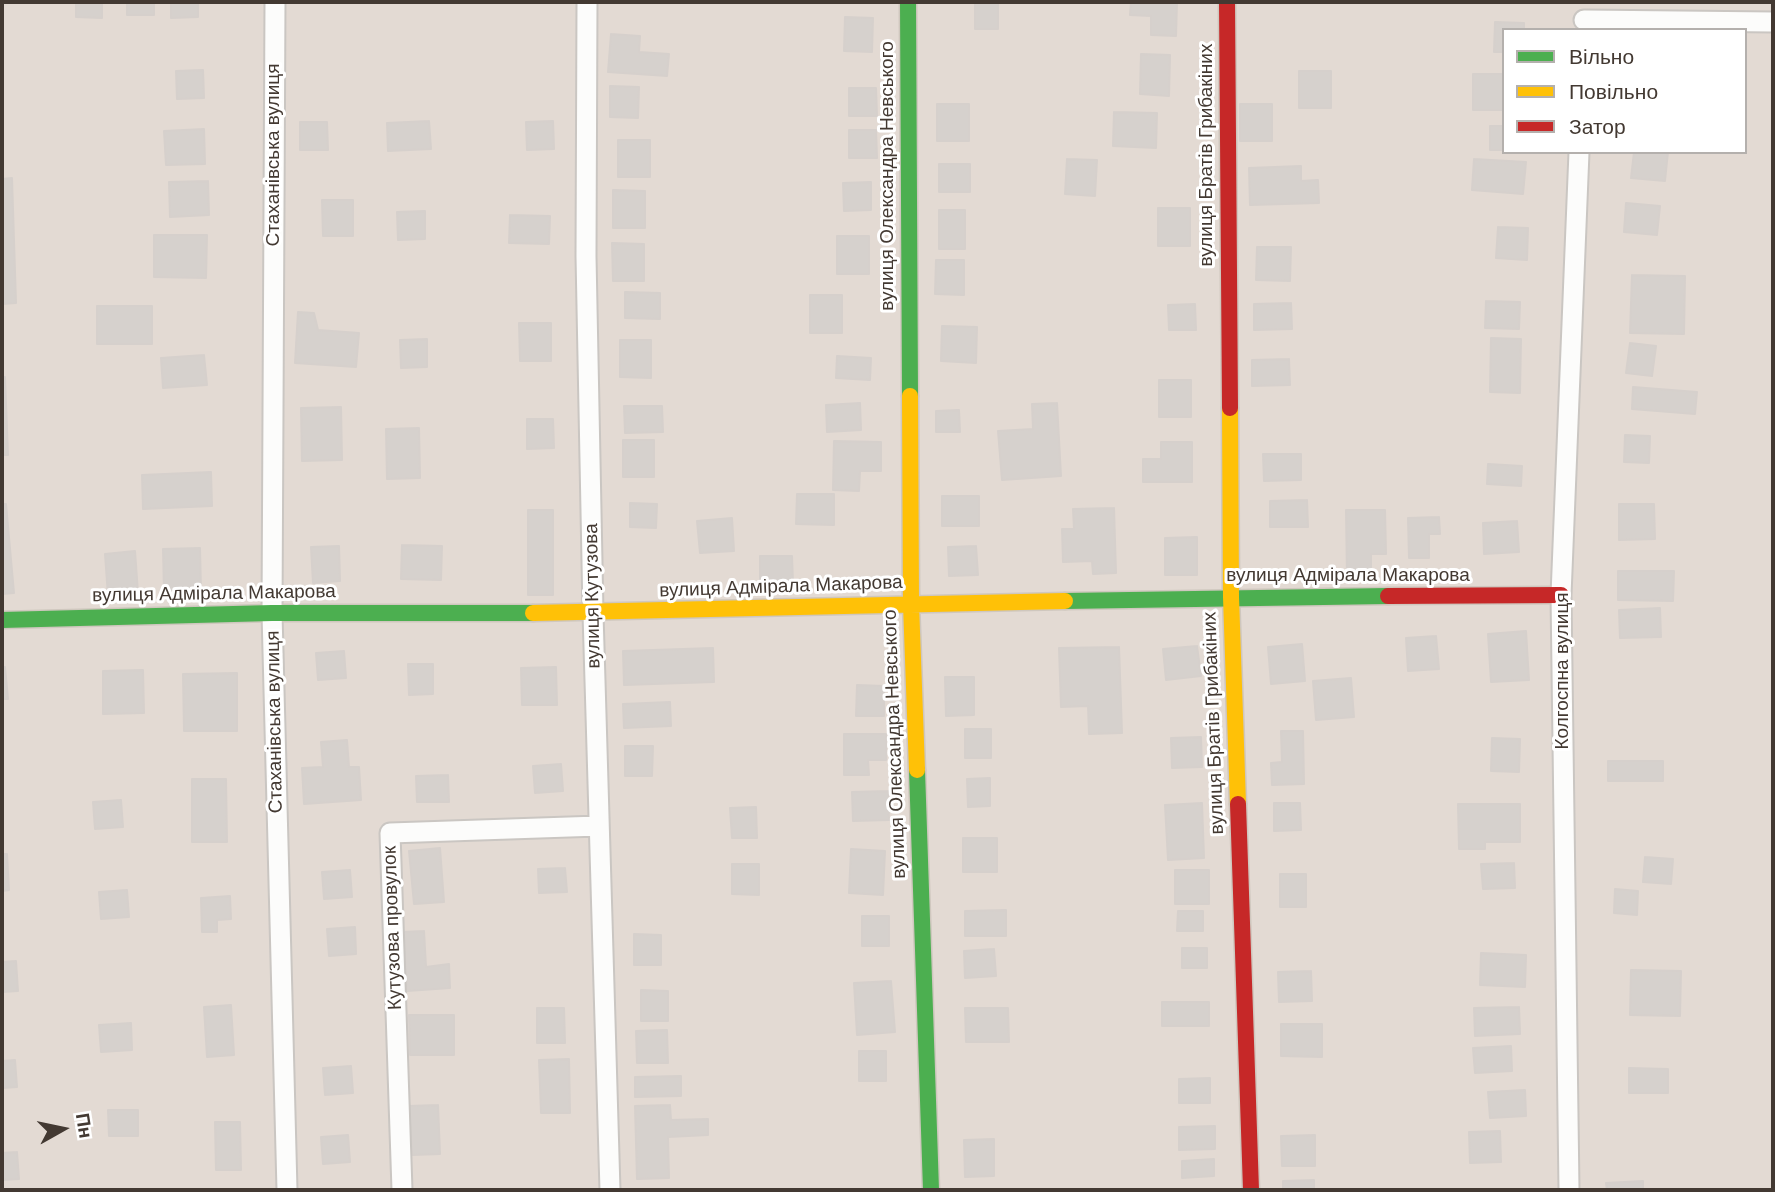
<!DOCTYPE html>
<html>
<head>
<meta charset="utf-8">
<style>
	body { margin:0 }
	#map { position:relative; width:1775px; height:1192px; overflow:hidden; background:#eeeae6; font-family:Arial,sans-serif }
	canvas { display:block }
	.frame { position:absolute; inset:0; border:4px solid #433932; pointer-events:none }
	.legend { position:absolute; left:1502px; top:28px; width:245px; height:126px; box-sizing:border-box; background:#fff; border:2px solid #b4b0ad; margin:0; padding:9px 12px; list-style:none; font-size:21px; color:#433932 }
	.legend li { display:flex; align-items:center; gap:14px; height:35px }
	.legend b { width:35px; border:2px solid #b4b0ad }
	.north { position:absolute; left:28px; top:1094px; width:70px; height:70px; -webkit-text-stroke:5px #fff; paint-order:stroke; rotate:81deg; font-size:19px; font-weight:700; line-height:28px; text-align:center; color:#433932 }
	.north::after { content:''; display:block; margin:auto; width:24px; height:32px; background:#433932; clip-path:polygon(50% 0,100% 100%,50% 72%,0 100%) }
</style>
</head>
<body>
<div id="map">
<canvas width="1775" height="1192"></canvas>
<div class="frame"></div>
<ul class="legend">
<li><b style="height:9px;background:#4caf50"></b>Вільно</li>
<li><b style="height:9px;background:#ffc107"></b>Повільно</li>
<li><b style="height:9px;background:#c62828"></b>Затор</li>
</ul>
<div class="north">Пн</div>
</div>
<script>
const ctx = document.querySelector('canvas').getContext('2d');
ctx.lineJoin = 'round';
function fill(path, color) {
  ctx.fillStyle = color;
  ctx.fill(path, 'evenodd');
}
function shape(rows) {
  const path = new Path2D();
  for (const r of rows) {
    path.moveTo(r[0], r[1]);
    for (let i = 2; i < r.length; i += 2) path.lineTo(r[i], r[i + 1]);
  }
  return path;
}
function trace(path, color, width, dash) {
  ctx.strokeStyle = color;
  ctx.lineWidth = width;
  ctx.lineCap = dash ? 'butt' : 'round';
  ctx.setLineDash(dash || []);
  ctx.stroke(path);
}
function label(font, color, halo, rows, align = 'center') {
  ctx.font = font + ' Arial,sans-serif';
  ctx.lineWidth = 6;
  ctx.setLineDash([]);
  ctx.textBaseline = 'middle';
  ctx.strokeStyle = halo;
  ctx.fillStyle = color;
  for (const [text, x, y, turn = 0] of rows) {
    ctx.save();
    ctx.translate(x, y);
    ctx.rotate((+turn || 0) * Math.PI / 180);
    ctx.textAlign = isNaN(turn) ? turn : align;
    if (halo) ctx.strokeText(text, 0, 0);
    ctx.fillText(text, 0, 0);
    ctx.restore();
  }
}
fill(shape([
	[2,2,1773,2,1773,1188,1771,1190,2,1190],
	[1504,30,1745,30,1745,152,1504,152]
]), '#e3dad3');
const building = shape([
	[76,2,102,2,102,18,76,17,76,2],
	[127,2,154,2,154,15,127,15,127,2],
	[171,2,198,2,198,17,171,18,171,2],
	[975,2,998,2,998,29,975,29,975,2],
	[1131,2,1177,2,1176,36,1151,35,1151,16,1130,15,1131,2],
	[845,17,873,18,872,52,844,51,845,17],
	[1495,22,1524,23,1524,30,1504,30,1504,52,1494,52,1495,22],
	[611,34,640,36,639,52,669,54,667,76,608,72,611,34],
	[1141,54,1170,55,1169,96,1140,94,1141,54],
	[203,70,204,98,177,99,176,71,203,70],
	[1299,71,1331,71,1331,108,1299,108,1299,71],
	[1473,74,1504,74,1504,110,1473,110,1473,74],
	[610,86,639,87,638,118,610,117,610,86],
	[849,88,876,88,877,116,849,116,849,88],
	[937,104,969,104,969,141,937,141,937,104],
	[1240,104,1272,104,1272,141,1240,141,1240,104],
	[1114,112,1157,113,1156,148,1113,146,1114,112],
	[429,121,431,149,388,151,387,123,429,121],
	[553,121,554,149,527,150,526,122,553,121],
	[300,122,327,122,328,150,300,150,300,122],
	[1490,126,1504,126,1504,150,1490,150,1490,126],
	[204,129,205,164,166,165,164,131,204,129],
	[849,130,876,130,877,158,849,158,849,130],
	[618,140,650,140,650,177,618,177,618,140],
	[1634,152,1668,152,1665,181,1631,178,1634,152],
	[1067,159,1097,160,1095,196,1065,194,1067,159],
	[1474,159,1526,162,1523,194,1472,190,1474,159],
	[939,164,970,164,970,192,939,192,939,164],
	[1301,166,1301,181,1318,180,1319,203,1250,205,1249,168,1301,166],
	[12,178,16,303,2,304,2,179,12,178],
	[208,181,209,215,170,217,169,182,208,181],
	[871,182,871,210,844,211,843,183,871,182],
	[613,190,645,191,645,228,613,228,613,190],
	[322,200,353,200,353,236,323,236,322,200],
	[1626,203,1660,206,1657,235,1624,232,1626,203],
	[1158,208,1190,208,1190,246,1158,246,1158,208],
	[939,210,965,210,965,249,939,249,939,210],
	[425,211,425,239,398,240,397,212,425,211],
	[510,215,550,216,549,244,509,243,510,215],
	[1498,227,1528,228,1527,260,1496,258,1498,227],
	[154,235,207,235,206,278,154,277,154,235],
	[837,236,869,236,869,274,837,274,837,236],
	[612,243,644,244,644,281,613,281,612,243],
	[1257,247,1291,247,1290,281,1256,280,1257,247],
	[936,260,964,260,964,295,935,294,936,260],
	[1632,275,1685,276,1684,334,1630,333,1632,275],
	[625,292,660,293,660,319,625,318,625,292],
	[810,295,842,295,842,333,810,333,810,295],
	[1486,301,1520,302,1519,329,1485,328,1486,301],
	[1291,303,1292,329,1254,330,1254,304,1291,303],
	[1195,304,1196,330,1169,330,1168,305,1195,304],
	[97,306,152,306,152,344,97,344,97,306],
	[298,312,314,313,318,330,359,333,356,367,295,363,298,312],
	[519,323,551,323,551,361,520,361,519,323],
	[942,326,977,327,976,363,941,361,942,326],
	[1491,338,1521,339,1520,393,1490,392,1491,338],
	[427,339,427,367,401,368,400,340,427,339],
	[620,340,651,340,651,378,620,377,620,340],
	[1630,343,1656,346,1652,376,1626,373,1630,343],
	[204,355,207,385,163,388,161,358,204,355],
	[837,356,871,358,870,380,836,378,837,356],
	[1289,359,1290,385,1252,386,1252,360,1289,359],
	[2,377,5,377,8,455,2,455,2,377],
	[1159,380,1191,380,1191,417,1159,417,1159,380],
	[1633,387,1697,392,1695,414,1632,409,1633,387],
	[860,403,861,430,827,432,826,405,860,403],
	[1057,403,1061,476,1002,480,998,431,1033,429,1032,404,1057,403],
	[624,406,662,406,663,432,625,433,624,406],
	[341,407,342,460,302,461,301,408,341,407],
	[959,410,960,432,936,432,936,411,959,410],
	[527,419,553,419,554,448,527,449,527,419],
	[419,428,420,478,387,479,386,429,419,428],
	[1625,435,1650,436,1649,463,1624,462,1625,435],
	[623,440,654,440,654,477,623,477,623,440],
	[834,441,881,442,881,471,860,471,859,491,833,490,834,441],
	[1161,442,1192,442,1192,482,1143,482,1143,459,1161,459,1161,442],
	[1263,454,1301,454,1301,480,1264,481,1263,454],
	[1488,464,1522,466,1521,486,1487,484,1488,464],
	[211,472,212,506,143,509,142,475,211,472],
	[797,494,834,494,834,525,796,524,797,494],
	[942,496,979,496,979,526,942,526,942,496],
	[1307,500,1308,527,1270,527,1270,501,1307,500],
	[630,503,657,504,656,528,630,527,630,503],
	[2,504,6,504,14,593,2,594,2,504],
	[1619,504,1654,504,1655,539,1619,540,1619,504],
	[1114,508,1116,573,1093,574,1092,561,1063,562,1062,529,1074,529,1073,509,1114,508],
	[528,510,553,510,553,595,528,595,528,510],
	[1346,510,1385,510,1386,554,1371,554,1371,577,1347,577,1346,510],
	[1439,517,1440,534,1429,534,1429,558,1409,558,1408,518,1439,517],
	[732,518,734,551,700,553,697,521,732,518],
	[1517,521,1519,552,1484,554,1483,523,1517,521],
	[1197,537,1197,575,1165,575,1165,538,1197,537],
	[402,545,442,546,441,580,401,579,402,545],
	[339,546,340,581,313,583,311,547,339,546],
	[976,546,978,575,949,576,948,547,976,546],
	[200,548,201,591,164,592,163,549,200,548],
	[135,551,138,593,108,596,105,554,135,551],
	[760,556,792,556,793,584,760,585,760,556],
	[1618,571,1674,571,1673,601,1618,600,1618,571],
	[1660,608,1661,637,1620,638,1619,610,1660,608],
	[1526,631,1529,680,1491,682,1488,634,1526,631],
	[1436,636,1439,669,1408,671,1406,638,1436,636],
	[1302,644,1305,681,1271,684,1268,647,1302,644],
	[1197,646,1201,676,1166,680,1163,649,1197,646],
	[1119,647,1122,733,1089,734,1088,706,1061,707,1059,648,1119,647],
	[713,648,714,682,624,685,623,651,713,648],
	[344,651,346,678,318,680,316,653,344,651],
	[408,664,433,664,433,694,409,695,408,664],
	[2,667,5,667,8,699,2,699,2,667],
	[556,667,557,705,522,705,521,668,556,667],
	[143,670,144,713,103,714,103,671,143,670],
	[237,673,237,731,184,731,183,674,237,673],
	[945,677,974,677,974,715,946,716,945,677],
	[1351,678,1354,717,1316,720,1313,681,1351,678],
	[857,685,884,686,884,716,856,716,857,685],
	[670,702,671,726,624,728,623,704,670,702],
	[965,729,991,729,991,758,965,758,965,729],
	[1281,731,1303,731,1304,784,1272,785,1271,763,1282,762,1281,731],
	[844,734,886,734,886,760,868,760,869,775,844,775,844,734],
	[1201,737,1202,767,1172,768,1171,738,1201,737],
	[1492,738,1520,739,1519,772,1491,771,1492,738],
	[347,740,349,767,359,767,361,800,304,804,302,768,323,767,321,742,347,740],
	[625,746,653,746,652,776,625,776,625,746],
	[1608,761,1663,761,1663,781,1608,781,1608,761],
	[561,764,563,791,535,793,533,766,561,764],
	[448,775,449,802,417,802,416,776,448,775],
	[990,778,990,806,968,807,967,779,990,778],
	[192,779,226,779,227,842,192,842,192,779],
	[888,791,889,820,853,821,852,792,888,791],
	[121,800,123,827,95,829,93,802,121,800],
	[1202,803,1204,858,1168,860,1165,805,1202,803],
	[1274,803,1300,803,1301,830,1274,831,1274,803],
	[1458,804,1520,804,1520,842,1485,842,1485,849,1459,849,1458,804],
	[756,807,757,838,732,838,730,808,756,807],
	[963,838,997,838,997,872,963,872,963,838],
	[440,848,444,902,414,904,409,851,440,848],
	[851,849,885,851,883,895,849,893,851,849],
	[2,854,7,854,9,890,2,891,2,854],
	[1645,857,1673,859,1671,884,1643,882,1645,857],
	[1514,863,1515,888,1483,889,1481,864,1514,863],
	[732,864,759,864,759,895,732,894,732,864],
	[565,868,567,892,539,893,538,869,565,868],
	[350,870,352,897,324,899,322,872,350,870],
	[1175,870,1209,870,1209,904,1175,904,1175,870],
	[1280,874,1306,874,1306,907,1280,907,1280,874],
	[1615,889,1638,891,1637,915,1614,913,1615,889],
	[127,890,129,917,101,919,99,892,127,890],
	[230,896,231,919,217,920,217,932,202,932,201,898,230,896],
	[1006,910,1006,936,965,936,965,911,1006,910],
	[1178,911,1203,911,1203,931,1177,931,1178,911],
	[862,916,889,916,889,946,862,946,862,916],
	[355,927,356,954,329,956,327,929,355,927],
	[424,931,426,967,449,964,450,988,407,991,403,932,424,931],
	[634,934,661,935,661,965,634,965,634,934],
	[1182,948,1207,948,1207,968,1182,968,1182,948],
	[994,949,996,976,965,978,964,951,994,949],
	[1481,953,1526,955,1525,987,1480,985,1481,953],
	[16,961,18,991,2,992,2,962,16,961],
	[1631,970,1681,971,1680,1016,1630,1015,1631,970],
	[1311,971,1312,1001,1279,1002,1278,972,1311,971],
	[891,981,895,1032,857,1035,854,983,891,981],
	[641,990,668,991,668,1021,641,1021,641,990],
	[1162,1002,1209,1002,1209,1026,1162,1026,1162,1002],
	[231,1005,234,1055,207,1057,204,1007,231,1005],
	[1519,1007,1520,1034,1475,1036,1474,1008,1519,1007],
	[537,1008,564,1008,565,1043,537,1043,537,1008],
	[965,1008,1008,1008,1009,1042,966,1042,965,1008],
	[409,1015,454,1015,454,1055,410,1055,409,1015],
	[131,1023,132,1050,101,1052,99,1025,131,1023],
	[1281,1024,1322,1024,1322,1057,1281,1056,1281,1024],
	[667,1030,668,1063,637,1063,636,1031,667,1030],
	[1511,1046,1512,1071,1475,1073,1473,1048,1511,1046],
	[859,1051,886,1051,886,1081,859,1081,859,1051],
	[569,1059,570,1113,541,1113,539,1060,569,1059],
	[15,1060,17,1087,2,1088,2,1061,15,1060],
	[351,1066,353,1093,325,1095,323,1068,351,1066],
	[1629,1068,1668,1069,1668,1093,1629,1093,1629,1068],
	[681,1076,681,1096,635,1097,635,1077,681,1076],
	[1210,1078,1210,1103,1179,1103,1179,1079,1210,1078],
	[1525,1090,1526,1116,1490,1118,1488,1092,1525,1090],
	[438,1105,440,1154,412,1155,409,1106,438,1105],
	[670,1105,671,1120,708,1119,708,1135,668,1137,669,1178,637,1179,635,1106,670,1105],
	[108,1110,138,1110,138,1136,109,1136,108,1110],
	[215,1122,240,1122,241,1170,216,1170,215,1122],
	[1215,1126,1215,1149,1179,1150,1179,1127,1215,1126],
	[1500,1131,1501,1162,1470,1163,1469,1132,1500,1131],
	[348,1135,350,1162,323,1164,321,1137,348,1135],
	[1315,1135,1315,1166,1282,1166,1281,1136,1315,1135],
	[994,1139,994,1176,965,1177,964,1140,994,1139],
	[17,1152,19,1179,2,1180,2,1153,17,1152],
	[1214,1159,1214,1176,1182,1178,1182,1161,1214,1159],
	[1314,1180,1314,1190,1283,1190,1283,1181,1314,1180],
	[1643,1181,1643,1190,1607,1190,1606,1183,1643,1181]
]);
fill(building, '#d6d1cd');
trace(building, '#d6d0cc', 2);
const street = shape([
	[275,2,272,613,287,1190],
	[587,2,586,256,593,613,610,1190],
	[1584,20,1773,22],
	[402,1190,390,833,599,826],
	[1569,1190,1561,595,1579,152]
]);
const fast = shape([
	[908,2,910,396],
	[1065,601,1388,596],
	[2,620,272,613,533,613],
	[917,770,931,1190]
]);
const slow = shape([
	[910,396,911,604,917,770],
	[1230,408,1231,597,1238,804],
	[533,613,1065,601]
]);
const jam = shape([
	[1227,2,1230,408],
	[1388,596,1561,595],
	[1238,804,1251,1190]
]);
trace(street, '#cac6c2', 23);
trace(fast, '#cfc7be', 19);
trace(slow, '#cfc7be', 19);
trace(jam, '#cfc7be', 19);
trace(street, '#fcfcfb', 19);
trace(fast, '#4caf50', 16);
trace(slow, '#ffc107', 16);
trace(jam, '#c62828', 16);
label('19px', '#433932', '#fff', [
	["Стаханівська вулиця",274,155,-90],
	["вулиця Братів Грибакіних",1207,155,-90],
	["вулиця Олександра Невського",888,176,-90],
	["вулиця Адмірала Макарова",1348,576],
	["вулиця Адмірала Макарова",781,587,-2],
	["вулиця Адмірала Макарова",214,594,-1],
	["вулиця Кутузова",593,596,-91],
	["Колгоспна вулиця",1563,671,-90],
	["Стаханівська вулиця",275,722,-91],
	["вулиця Братів Грибакіних",1214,723,-92],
	["вулиця Олександра Невського",895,744,-92],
	["Кутузова провулок",393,928,-92]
]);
</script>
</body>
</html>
